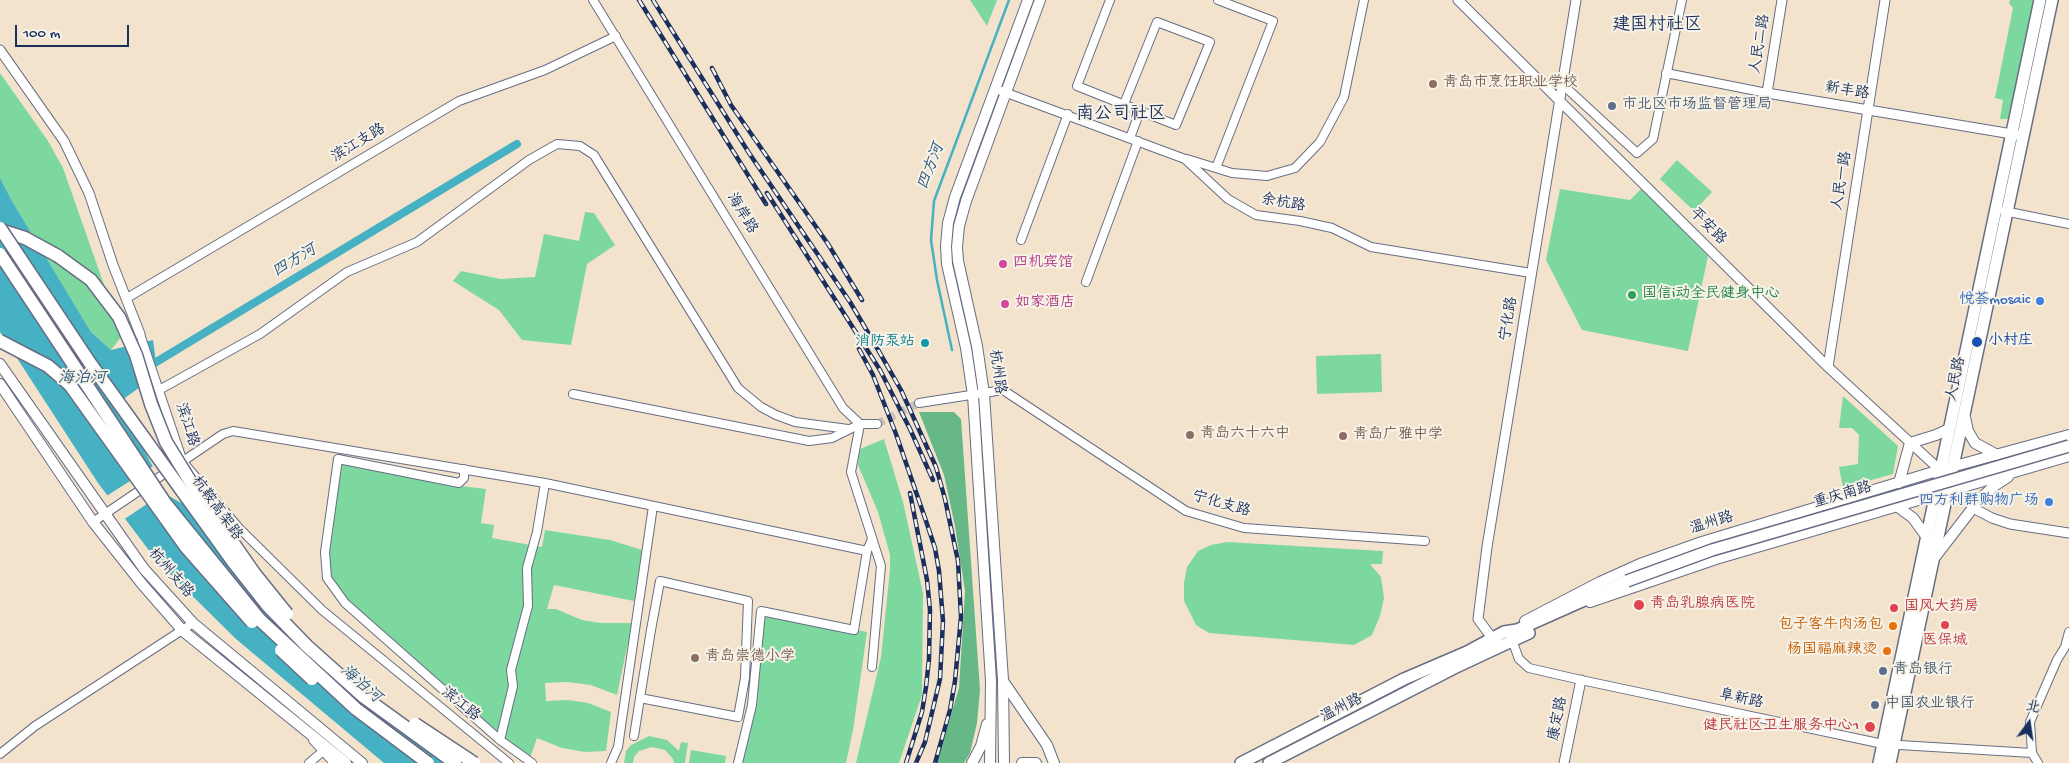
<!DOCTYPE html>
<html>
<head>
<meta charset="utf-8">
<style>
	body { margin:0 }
	#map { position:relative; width:2069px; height:763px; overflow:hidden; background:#f4e3cc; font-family:"Gochi Hand","LXGW WenKai TC",sans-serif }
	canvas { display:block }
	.north { position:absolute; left:2004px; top:698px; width:50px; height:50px; -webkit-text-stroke:4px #f7f3e8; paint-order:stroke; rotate:14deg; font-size:14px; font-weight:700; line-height:20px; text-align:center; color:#1b2f5e }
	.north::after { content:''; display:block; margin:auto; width:18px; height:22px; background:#1b2f5e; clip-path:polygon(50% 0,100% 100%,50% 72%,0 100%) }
	.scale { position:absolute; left:15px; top:25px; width:114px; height:22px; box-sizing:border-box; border:2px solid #1b2f5e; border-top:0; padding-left:6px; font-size:15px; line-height:18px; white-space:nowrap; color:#1b2f5e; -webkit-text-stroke:4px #f7f3e8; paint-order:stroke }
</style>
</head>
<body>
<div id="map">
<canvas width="2069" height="763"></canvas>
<div class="north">北</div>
<div class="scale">100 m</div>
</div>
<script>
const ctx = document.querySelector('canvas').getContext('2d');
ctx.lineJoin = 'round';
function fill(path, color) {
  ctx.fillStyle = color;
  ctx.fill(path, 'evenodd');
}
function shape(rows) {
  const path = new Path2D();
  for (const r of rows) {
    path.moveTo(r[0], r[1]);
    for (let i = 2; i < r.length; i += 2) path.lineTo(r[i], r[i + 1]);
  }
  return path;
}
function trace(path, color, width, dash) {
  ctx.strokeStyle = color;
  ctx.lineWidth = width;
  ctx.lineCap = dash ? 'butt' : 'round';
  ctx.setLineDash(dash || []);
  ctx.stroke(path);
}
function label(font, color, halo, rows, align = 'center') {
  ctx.font = font + ' "Gochi Hand","LXGW WenKai TC",sans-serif';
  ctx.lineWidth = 4;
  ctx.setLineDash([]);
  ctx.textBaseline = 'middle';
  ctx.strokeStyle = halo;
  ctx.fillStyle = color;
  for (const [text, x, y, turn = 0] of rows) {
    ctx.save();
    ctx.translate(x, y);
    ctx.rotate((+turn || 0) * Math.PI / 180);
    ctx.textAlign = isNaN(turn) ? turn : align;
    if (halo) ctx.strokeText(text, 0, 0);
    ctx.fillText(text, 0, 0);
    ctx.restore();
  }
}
fill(shape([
	[970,0,997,0,987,26],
	[2010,0,2034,0,2010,119,2000,119,2003,100,1995,98,2013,8,2009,3],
	[0,73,48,141,63,168,114,313,121,337,111,350,91,332,12,201,0,178],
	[1677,160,1712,192,1694,211,1660,179],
	[1642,188,1708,256,1688,351,1582,330,1546,260,1560,189,1630,200],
	[585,212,594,213,615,245,587,264,571,345,522,340,499,310,453,281,461,271,501,279,535,277,544,234,579,241],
	[1381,354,1382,392,1317,394,1316,356],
	[1843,396,1898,446,1893,474,1843,488,1839,467,1858,464,1859,435,1852,428,1839,428],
	[884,439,903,502,923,593,922,695,899,763,856,763,881,657,890,569,890,555,878,512,858,465,860,449],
	[340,462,453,476,453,485,486,489,481,523,494,525,492,538,542,547,545,530,610,540,642,550,634,601,554,585,547,609,556,609,582,620,601,623,632,623,617,695,591,685,567,682,545,683,546,701,568,700,588,703,611,712,606,751,585,752,562,748,537,738,530,758,450,693,345,603,327,578,325,552],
	[1227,542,1383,551,1382,564,1370,564,1381,577,1384,598,1380,616,1372,635,1354,645,1209,633,1196,625,1184,601,1184,583,1187,567,1198,551,1211,545],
	[761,611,867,632,853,730,846,763,733,763,748,706],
	[649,736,667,740,679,751,681,742,688,743,685,763,674,763,673,759,665,750,652,747,639,751,634,757,633,763,624,763,626,751,631,745],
	[691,750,726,756,725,763,689,763]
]), '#7dd89f');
fill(shape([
	[919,412,954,412,961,419,980,690,977,723,970,753,964,763,935,763,943,742,959,688,965,591,955,526,944,475]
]), '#66b886');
fill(shape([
	[0,178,12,201,91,332,111,350,153,340,156,362,151,379,118,403,169,496,185,505,243,578,323,655,453,763,384,763,236,639,157,561,98,483,0,332]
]), '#45b1c3');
fill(shape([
	[155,465,168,490,123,520,105,497]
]), '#f4e3cc');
trace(shape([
	[952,350,937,280,931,240,934,201,1009,0]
]), '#45b1c3', 2.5);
trace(shape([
	[148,367,517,144]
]), '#45b1c3', 8);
trace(shape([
	[877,424,919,403]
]), '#c9bfb6', 8, [8, 4]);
const minor = shape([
	[593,0,843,408,860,424,877,424],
	[1110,0,1077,86,1140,111,1130,138],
	[1666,73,1767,93],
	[1562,84,1637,153,1653,139,1682,0],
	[996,89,1185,159,1228,199,1256,215,1300,221,1332,228,1371,247,1531,273],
	[1124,104,1157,22,1210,42,1176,125,1140,111],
	[1187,159,1232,173,1267,176,1295,168,1320,142,1344,97,1364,0],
	[1216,168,1273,21,1218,0],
	[2004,211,2069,224],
	[1021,240,1068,114],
	[1086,282,1138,141],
	[127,298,459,101,545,70,616,36],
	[140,334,183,462,239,528,322,610,509,763],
	[159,390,260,334,347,272,417,242,529,160,557,144,580,146,594,155,738,388,761,407,776,415,795,422,848,429],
	[573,394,809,441,832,438,860,424],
	[919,403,1003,390,1186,511,1244,528,1425,541],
	[860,424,851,472,881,566,872,667],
	[464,469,464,478,459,483,338,459,325,552,327,578,345,603,500,740,532,763],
	[93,522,223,434,233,431,545,483,867,551],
	[1512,640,1519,659,1529,668,1581,680,1883,744,2032,753,2038,763],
	[634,736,640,698,651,630,660,581,748,601,745,678,738,717,640,698],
	[313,740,334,763],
	[500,740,513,686,511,670,528,606,527,568,537,532,545,483],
	[2032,753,2030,722,2057,660,2065,647,2069,632],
	[0,754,35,726,193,623],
	[309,763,322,752],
	[611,763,618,747,653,506],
	[738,763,752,705,761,611,854,630,867,551,872,539]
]);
const tertiary = shape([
	[1458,0,1828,367,1940,470],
	[1782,0,1767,93,2018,135],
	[0,50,64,141,89,193,113,265,140,334],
	[1828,367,1885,0],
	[1973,508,1992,518,2010,524,2069,533],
	[1492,638,1478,619,1487,547,1576,0],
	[1564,763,1581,680]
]);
const secondary = shape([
	[0,364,144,569,193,623,362,763],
	[0,384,93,522,142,584,183,631,346,763],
	[1965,417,1968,431,1975,443,1997,455],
	[1899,483,1910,443,1936,435,1949,429],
	[1898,507,1913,518,1926,536],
	[1935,557,1979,500,1994,486,2008,477],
	[1590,602,1716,559,2069,456],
	[1525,621,1600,582,1640,564,1702,542,1940,470,2069,435],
	[1003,681,1047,745,1054,763],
	[972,763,981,746,987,724],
	[990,763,991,681,973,395,966,348,947,264,946,246,948,223,955,197,1028,0],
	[1004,763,1003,680,984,394,977,346,958,261,957,247,959,226,966,201,1040,0],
	[1022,763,1036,763]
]);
const primary = shape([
	[1241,763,1404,679,1467,652,1504,632,1517,630,1627,581],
	[1269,763,1454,668,1529,633],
	[1879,763,2040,0],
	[1890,763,2052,0]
]);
const trunk = shape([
	[0,230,25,238,58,256]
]);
trace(minor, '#676e84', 10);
trace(tertiary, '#676e84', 11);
trace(secondary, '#676e84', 12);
trace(primary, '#676e84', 14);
trace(trunk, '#676e84', 15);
trace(minor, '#fff', 8);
trace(tertiary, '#fff', 9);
trace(secondary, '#fff', 10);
trace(primary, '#fff', 11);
trace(trunk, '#fff', 12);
const rail = shape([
	[639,0,766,204],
	[653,0,749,153,850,302,873,341,901,390,936,467,945,499,958,561,961,617,955,681,950,710,935,763],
	[712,68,731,105,828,244,862,300],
	[767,193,880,370,910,429,933,480],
	[859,349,873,375,896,434,926,521,935,548,939,571,943,621,940,679,925,742,916,763],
	[906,763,922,712,926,687,929,659,930,610,927,580,910,493]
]);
trace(rail, '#1b2f5e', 4.5);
trace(rail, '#f7f3e8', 2.5, [8]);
const primaryBridge = shape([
	[1627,581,1712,550,2069,446]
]);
const trunkBridge = shape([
	[0,228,90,363,234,563,268,606,307,646,364,697,455,763],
	[0,254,165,503,260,620,356,709,428,763],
	[58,256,91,280,119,317,136,355,151,404,166,442,190,481,254,573,287,614],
	[0,341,48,366,70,385,186,547,252,622],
	[281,650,312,679],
	[415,724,474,763]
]);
trace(primaryBridge, '#676e84', 14, []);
trace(trunkBridge, '#676e84', 15, []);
trace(primaryBridge, '#fff', 11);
trace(trunkBridge, '#fff', 12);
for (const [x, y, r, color] of [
	[1433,84,5,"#8d6e63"],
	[1612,106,5,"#5c6f8a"],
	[1003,264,5,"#d1479c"],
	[1632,295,5,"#2e9e5b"],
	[2040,301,5,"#3f7fe0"],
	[1005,304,5,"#d1479c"],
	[1977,342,6,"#1a4fb4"],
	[925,343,5,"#0f9aa8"],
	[1190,435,5,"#8d6e63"],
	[1343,436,5,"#8d6e63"],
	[2049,502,5,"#3f7fe0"],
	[1639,605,6,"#e0444e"],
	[1894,608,5,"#e0444e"],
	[1945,625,5,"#e0444e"],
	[1893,626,5,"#e8710a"],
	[1887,651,5,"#e8710a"],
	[695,658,5,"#8d6e63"],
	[1883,671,5,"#5c6f8a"],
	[1875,705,5,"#5c6f8a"],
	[1870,727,6,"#e0444e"]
]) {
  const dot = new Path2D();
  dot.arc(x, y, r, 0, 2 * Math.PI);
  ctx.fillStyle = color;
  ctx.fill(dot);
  trace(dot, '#f7f3e8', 2);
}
label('15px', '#1b2f5e', '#f7f3e8', [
	["人民二路",1761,44,-81],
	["新丰路",1847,92,9],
	["滨江支路",359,144,-31],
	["人民一路",1843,181,-81],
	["余杭路",1283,204,10],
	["海岸路",741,214,59],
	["平安路",1707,227,45],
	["宁化路",1510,319,-81],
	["杭州路",996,372,82],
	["人民路",1957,379,-78],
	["滨江路",186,425,72],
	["重庆南路",1843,496,-16],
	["宁化支路",1221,505,16],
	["杭鞍高架路",216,509,54],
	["温州路",1712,524,-17],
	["杭州支路",170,574,49],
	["阜新路",1741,700,12],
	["滨江路",460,705,39],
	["温州路",1342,709,-27],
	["康定路",1559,719,-79]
]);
label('15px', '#785e54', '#f7f3e8', [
	["青岛市烹饪职业学校",1443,84],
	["青岛六十六中",1200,435],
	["青岛广雅中学",1353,436],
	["青岛崇德小学",705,658]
], 'left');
label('15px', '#4e5e75', '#f7f3e8', [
	["市北区市场监督管理局",1622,106],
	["青岛银行",1893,671],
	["中国农业银行",1885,705]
], 'left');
label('15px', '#b23c85', '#f7f3e8', [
	["四机宾馆",1013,264],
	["如家酒店",1015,304]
], 'left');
label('15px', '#27864d', '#f7f3e8', [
	["国信i动全民健身中心",1642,295]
], 'left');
label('15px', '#366cbe', '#f7f3e8', [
	["悦荟mosaic",2030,301],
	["四方利群购物广场",2039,502]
], 'right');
label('15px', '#164399', '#f7f3e8', [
	["小村庄",1988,342]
], 'left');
label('15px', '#0d838f', '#f7f3e8', [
	["消防泵站",915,343]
], 'right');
label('15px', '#be3a42', '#f7f3e8', [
	["青岛乳腺病医院",1650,605],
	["国风大药房",1904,608],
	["医保城",1945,642,"center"],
	["健民社区卫生服务中心1",1859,727,"right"]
], 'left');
label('15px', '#c56008', '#f7f3e8', [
	["包子客牛肉汤包",1883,626],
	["杨国福麻辣烫",1877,651]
], 'right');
label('italic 16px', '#28567c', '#f7f3e8', [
	["四方河",932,167,-69],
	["四方河",295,262,-31],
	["海泊河",82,380],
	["海泊河",360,685,41]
]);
label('18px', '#1b2f5e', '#f7f3e8', [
	["建国村社区",1657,26],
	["南公司社区",1121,115]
]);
</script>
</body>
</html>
